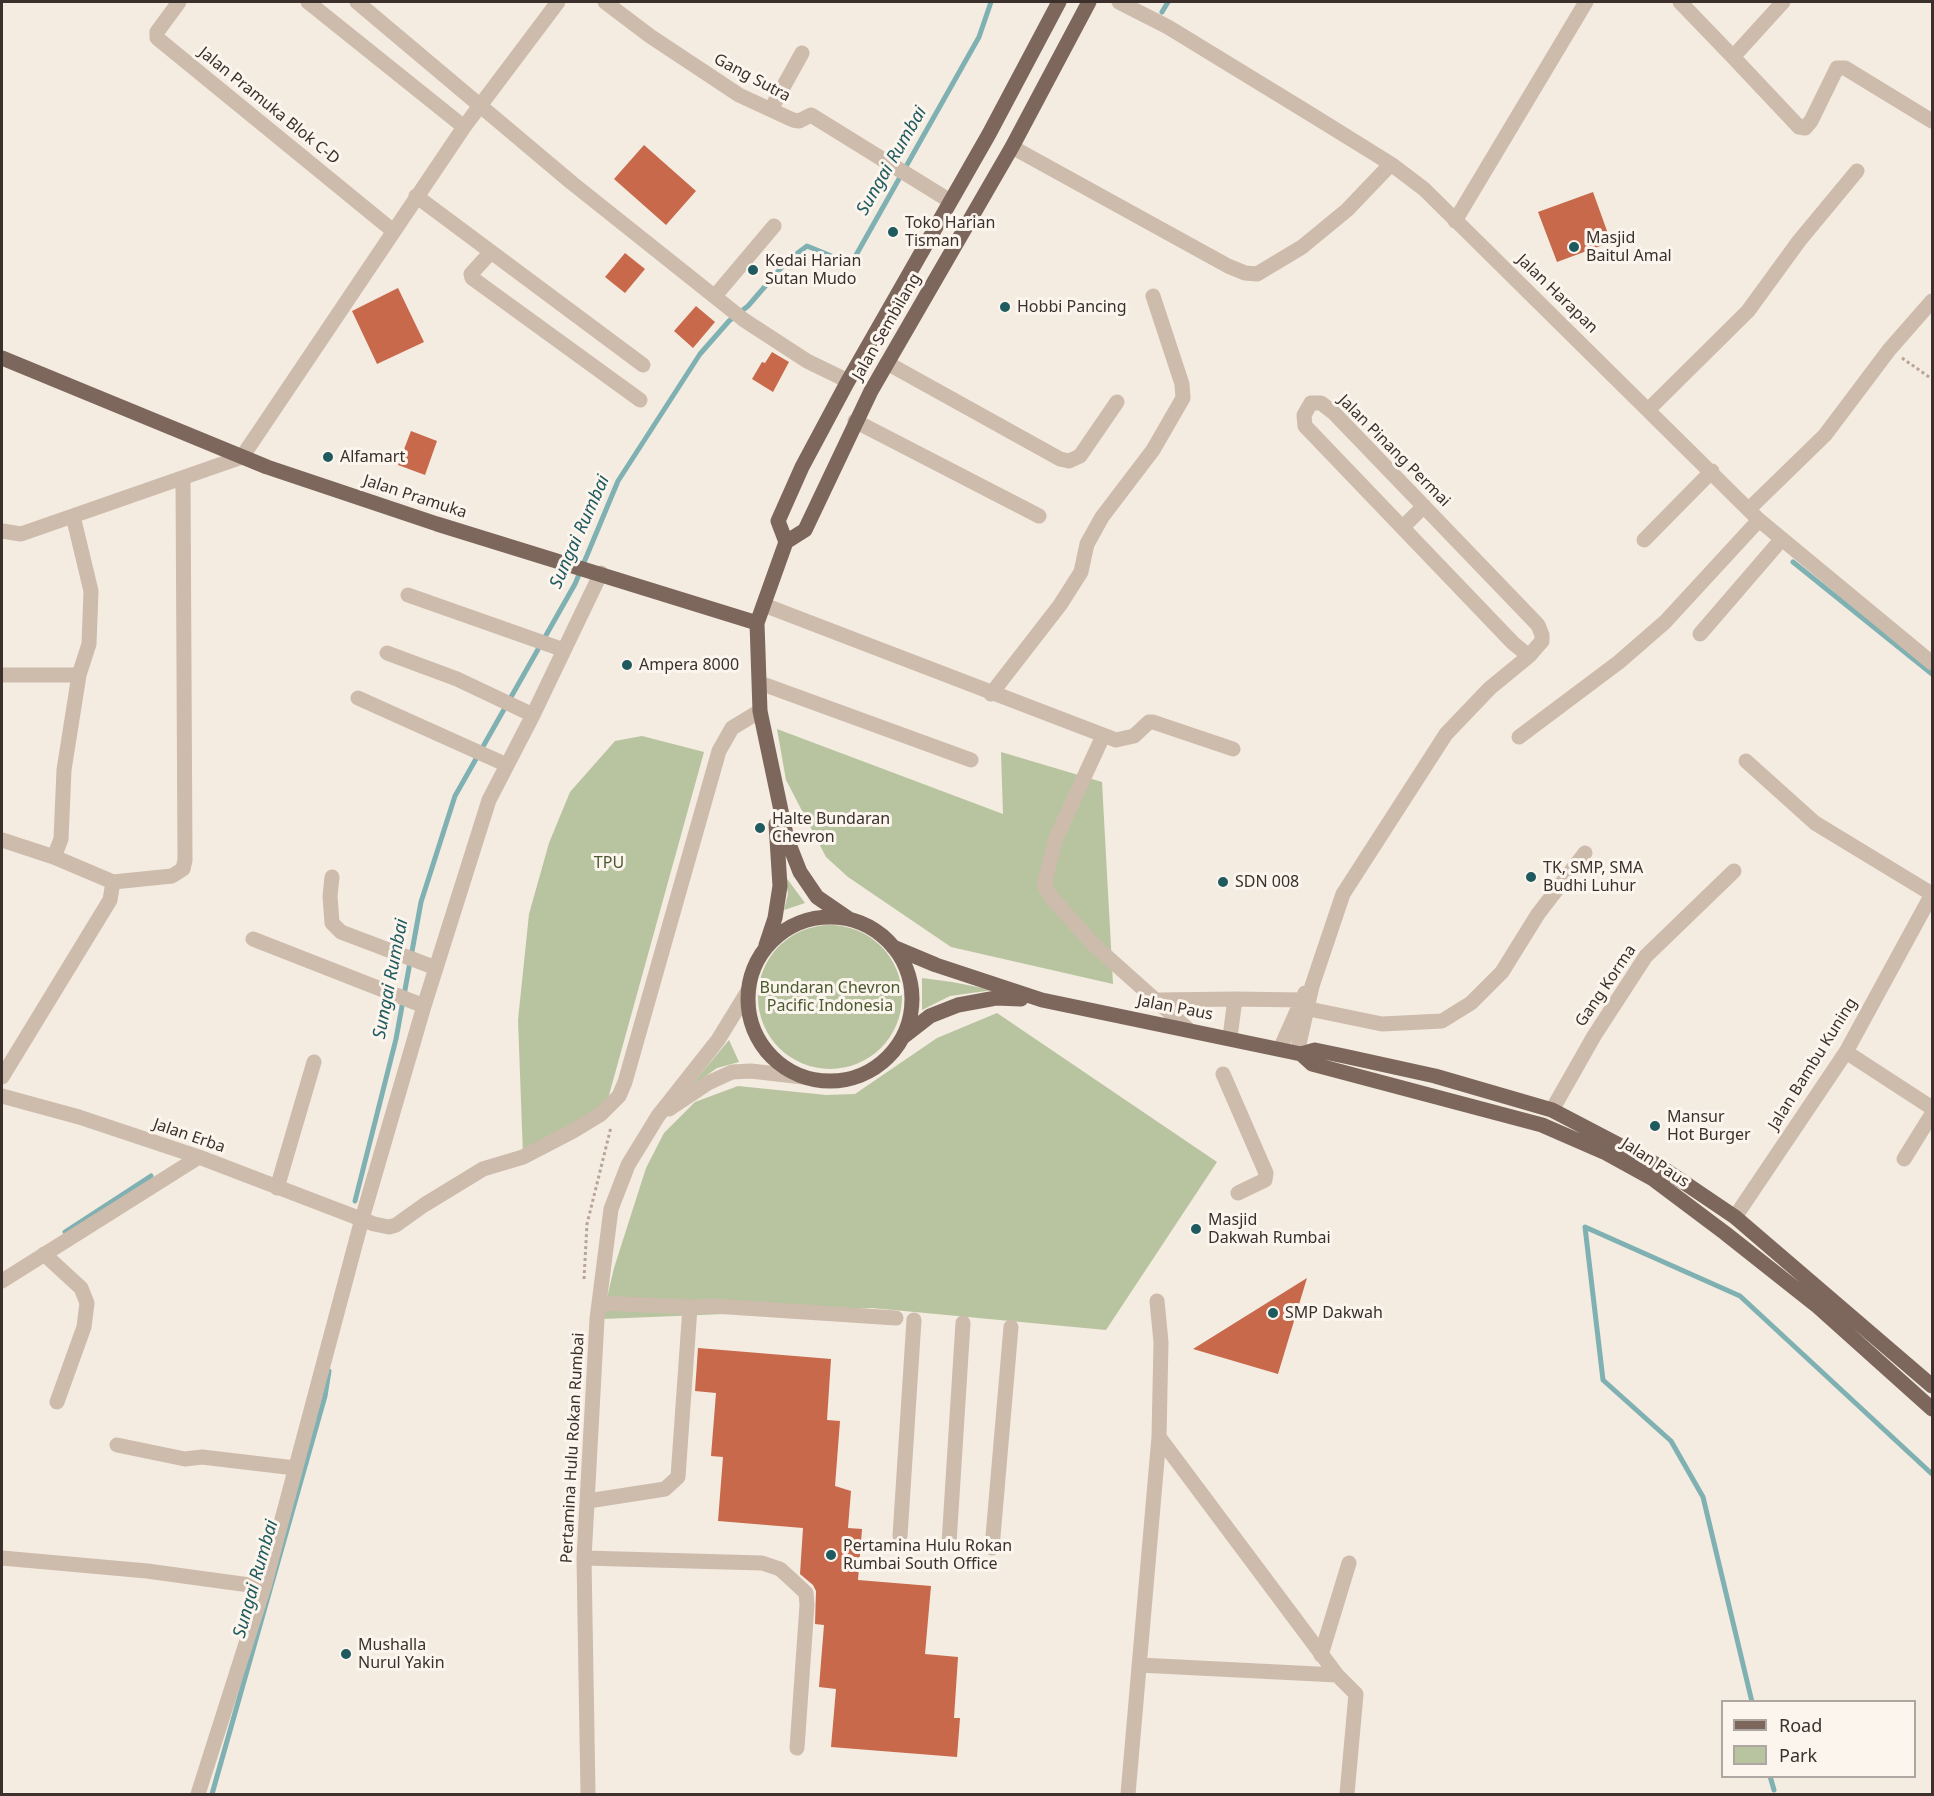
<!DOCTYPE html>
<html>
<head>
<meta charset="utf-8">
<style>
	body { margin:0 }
	#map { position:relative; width:1934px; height:1796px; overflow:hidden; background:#f4ebe1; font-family:"Noto Sans",sans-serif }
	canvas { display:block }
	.frame { position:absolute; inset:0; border:3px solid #3b302b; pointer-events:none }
	.legend { position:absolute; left:1721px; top:1700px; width:195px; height:78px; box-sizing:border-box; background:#fbf5ee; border:2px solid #aea6a0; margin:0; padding:8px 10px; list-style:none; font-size:18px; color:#3b302b }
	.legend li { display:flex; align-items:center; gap:12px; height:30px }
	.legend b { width:30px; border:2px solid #aea6a0 }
</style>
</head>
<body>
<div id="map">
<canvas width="1934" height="1796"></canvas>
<div class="frame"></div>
<ul class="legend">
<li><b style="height:8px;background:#7d675c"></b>Road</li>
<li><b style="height:16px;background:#b8c4a0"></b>Park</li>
</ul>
</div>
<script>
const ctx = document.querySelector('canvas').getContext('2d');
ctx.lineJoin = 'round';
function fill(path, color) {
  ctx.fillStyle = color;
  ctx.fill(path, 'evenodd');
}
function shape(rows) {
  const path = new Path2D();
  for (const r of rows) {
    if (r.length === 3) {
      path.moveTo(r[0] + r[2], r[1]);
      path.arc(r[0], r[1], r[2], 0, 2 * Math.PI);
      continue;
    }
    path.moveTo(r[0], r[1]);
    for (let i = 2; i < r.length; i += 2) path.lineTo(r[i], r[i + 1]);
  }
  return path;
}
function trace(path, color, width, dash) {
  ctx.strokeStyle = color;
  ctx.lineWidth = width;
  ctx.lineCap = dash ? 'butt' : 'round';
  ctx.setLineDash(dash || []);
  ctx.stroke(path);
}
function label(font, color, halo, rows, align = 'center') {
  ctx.font = font + ' "Noto Sans",sans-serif';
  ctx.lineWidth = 6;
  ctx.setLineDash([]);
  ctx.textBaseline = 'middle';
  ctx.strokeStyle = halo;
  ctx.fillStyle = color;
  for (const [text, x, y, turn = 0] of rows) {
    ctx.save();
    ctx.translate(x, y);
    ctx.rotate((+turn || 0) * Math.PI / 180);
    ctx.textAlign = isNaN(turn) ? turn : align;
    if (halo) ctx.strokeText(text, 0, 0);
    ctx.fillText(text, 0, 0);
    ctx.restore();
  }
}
fill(shape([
	[777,729,1003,814,1001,752,1102,782,1113,984,951,947,848,877,826,857,786,780],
	[642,736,704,752,606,1106,523,1155,518,1020,529,914,549,843,570,792,615,741],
	[785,876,805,903,784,910,788,894],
	[830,997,72],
	[922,978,952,982,993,990,950,996,922,1010],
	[997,1013,1217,1162,1106,1330,872,1308,602,1319,614,1268,646,1168,664,1133,695,1102,738,1086,826,1095,855,1094,937,1038],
	[729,1040,739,1062,717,1068,689,1088]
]), '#b8c4a0');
trace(shape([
	[1162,12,1168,2],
	[1793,562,1932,674],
	[355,1201,396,1039,421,902,455,796,575,584,618,481,700,354,729,321,748,306,787,261,807,246,851,264,979,37,991,2],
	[1585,1227,1603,1380,1671,1441,1703,1497,1752,1702],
	[1585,1227,1740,1296,1932,1474],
	[65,1232,151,1176],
	[1770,1776,1774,1790],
	[212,1794,325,1396,329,1371]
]), '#7fb0b2', 5);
fill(shape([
	[644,145,696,191,666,225,614,179],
	[1593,192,1611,242,1557,262,1538,212],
	[625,253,645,269,625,293,605,277],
	[398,288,424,342,377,364,352,311],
	[696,306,715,322,693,348,674,331],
	[772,352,789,362,773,392,752,379,762,362,765,363],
	[411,431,437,441,425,475,398,465],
	[1307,1278,1278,1374,1193,1349],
	[698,1348,831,1359,827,1420,840,1421,835,1486,851,1491,848,1528,862,1529,858,1580,931,1586,925,1654,958,1657,954,1718,960,1718,957,1757,831,1747,836,1689,819,1687,824,1625,815,1624,816,1591,813,1585,800,1574,803,1528,718,1521,723,1457,711,1456,716,1393,695,1391]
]), '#c8694b');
trace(shape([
	[1902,358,1932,379],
	[584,1279,587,1224,611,1127]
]), '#b9a596', 3, [3, 3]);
trace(shape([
	[179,2,157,32,157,38,392,230],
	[308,2,464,127],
	[357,2,572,183,744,320,807,361,848,381],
	[605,2,650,36,739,95,793,120,799,121,811,115,950,201],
	[1119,2,1168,27,1312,115,1391,164,1424,189,1759,520,1932,663],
	[1680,2,1733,57],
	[1783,2,1733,57,1799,127,1805,128,1811,121,1837,68,1845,68,1932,121],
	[771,109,802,53],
	[1012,147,1228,266,1245,273,1257,274,1302,247,1347,210,1391,164],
	[416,196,643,365],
	[1455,221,1586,2],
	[490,253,471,274,472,278,640,400],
	[715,296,774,226],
	[887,363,1060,459,1069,461,1080,456,1117,402],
	[1649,409,1748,311,1799,241,1857,171],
	[855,421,1039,516],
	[1749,509,1825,435,1889,350,1932,301],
	[1403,527,1424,506],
	[2,531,21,534,242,457,464,127,558,2],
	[1644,540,1712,471],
	[408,595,564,650],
	[764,605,1116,740,1134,736,1149,722,1153,722,1233,749],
	[1700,634,1781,540],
	[387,653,457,679,533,715],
	[2,675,79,675],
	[760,683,971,760],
	[991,694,1060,605,1081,572,1087,544,1102,517,1153,450,1183,398,1182,384,1153,296],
	[358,698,507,765],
	[1103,736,1056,838,1044,885,1052,898,1094,945,1188,1029],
	[1519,737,1619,662,1665,622,1759,520],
	[1746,761,1815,823,1932,894],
	[2,840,54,857,113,882,110,900,2,1077],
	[54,857,61,839,64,770,79,675,89,644,91,591,73,516],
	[332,877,330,896,332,923,341,932,436,968],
	[113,882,172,876,183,869,185,860,183,478],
	[253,939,424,1006],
	[1158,1000,1235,999],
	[1309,1009,1382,1024,1442,1021,1471,1003,1502,972,1538,914,1585,853],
	[1230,1037,1235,999,1302,1000],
	[1280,1049,1305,993],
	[1846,1052,1932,1108],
	[1297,1053,1312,986,1343,894,1446,734,1490,688,1529,656,1542,641,1542,635,1538,625,1334,413,1321,403,1311,403,1304,415,1305,426,1513,643,1529,656],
	[1223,1074,1266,1173,1265,1180,1238,1193],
	[2,1096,79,1117,199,1157,374,1224,389,1227,396,1225,424,1205,483,1169,523,1157,573,1131,601,1114,619,1096,625,1082,719,751,732,728,760,711],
	[669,1109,708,1083,732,1072,751,1071,803,1077],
	[1552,1110,1594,1036,1646,956,1734,871],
	[1904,1159,1932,1114],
	[277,1188,314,1062],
	[1735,1217,1846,1052,1932,894],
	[44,1254,81,1288,87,1303,84,1327,57,1402],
	[2,1281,199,1157],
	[599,1303,690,1307],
	[1159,1437,1337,1675],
	[117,1445,185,1459,202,1457,295,1468],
	[588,1501,665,1489,678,1477,690,1307,714,1306,896,1318],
	[900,1536,914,1320],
	[949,1543,963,1323],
	[992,1548,1011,1327],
	[2,1558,147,1571,264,1587],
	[584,1558,762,1563,780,1569,791,1579,806,1593,807,1605,797,1748],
	[1321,1655,1349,1563],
	[1139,1665,1337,1675,1356,1694,1347,1794],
	[198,1794,264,1587,362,1219,424,1006,489,800,533,715,601,573],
	[588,1794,584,1558,597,1319,611,1209,628,1165,658,1116,718,1040,748,991],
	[1128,1794,1159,1437,1161,1342,1157,1301]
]), '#cdbbac', 15);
trace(shape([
	[2,358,267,467,437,524,757,623],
	[786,542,805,530,871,391,1012,147,1089,2],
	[830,999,82],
	[849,919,817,897,800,872,787,839,760,711,757,623,786,542,778,521,802,467,848,381,989,134,1059,2],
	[766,945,775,918,780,886,776,824],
	[893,947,936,965,1042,1000,1301,1054,1312,1064,1542,1125,1604,1152,1653,1179,1725,1233,1816,1305,1932,1409],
	[903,1037,930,1016,958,1005,996,998,1021,999],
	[1301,1054,1315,1050,1344,1056,1435,1076,1552,1110,1661,1167,1735,1217,1932,1386]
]), '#7d675c', 15);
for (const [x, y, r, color] of [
	[893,232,6,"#1f5a5e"],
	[1574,247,6,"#1f5a5e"],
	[753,270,6,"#1f5a5e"],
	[1005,307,6,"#1f5a5e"],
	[328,457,6,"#1f5a5e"],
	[627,665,6,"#1f5a5e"],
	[760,828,6,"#1f5a5e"],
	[1531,877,6,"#1f5a5e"],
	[1223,882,6,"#1f5a5e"],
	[1655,1126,6,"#1f5a5e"],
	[1196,1229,6,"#1f5a5e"],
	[1273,1313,6,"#1f5a5e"],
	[831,1555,6,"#1f5a5e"],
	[346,1654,6,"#1f5a5e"]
]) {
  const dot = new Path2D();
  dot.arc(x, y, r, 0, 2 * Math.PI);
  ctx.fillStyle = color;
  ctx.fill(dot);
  trace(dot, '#fbf5ee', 2);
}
label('16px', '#3b302b', '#fbf5ee', [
	["Gang Sutra",752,78,28],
	["Jalan Pramuka Blok C-D",269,106,39],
	["Jalan Harapan",1557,294,44],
	["Jalan Sembilang",887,327,-60],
	["Jalan Pinang Permai",1394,451,45],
	["Jalan Pramuka",415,497,18],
	["Gang Korma",1606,986,-56],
	["Jalan Paus",1175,1008,11],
	["Jalan Bambu Kuning",1813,1064,-58],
	["Jalan Erba",189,1136,19],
	["Jalan Paus",1655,1163,33],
	["Pertamina Hulu Rokan Rumbai",573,1448,-87]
]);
label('16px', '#3b302b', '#fbf5ee', [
	["Toko Harian",905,223],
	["Tisman",905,241],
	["Masjid",1586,238],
	["Baitul Amal",1586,256],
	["Kedai Harian",765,261],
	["Sutan Mudo",765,279],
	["Hobbi Pancing",1017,307],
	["Alfamart",340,457],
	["Ampera 8000",639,665],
	["Halte Bundaran",772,819],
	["Chevron",772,837],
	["TK, SMP, SMA",1543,868],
	["Budhi Luhur",1543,886],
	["SDN 008",1235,882],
	["Mansur",1667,1117],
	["Hot Burger",1667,1135],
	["Masjid",1208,1220],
	["Dakwah Rumbai",1208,1238],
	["SMP Dakwah",1285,1313],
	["Pertamina Hulu Rokan",843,1546],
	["Rumbai South Office",843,1564],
	["Mushalla",358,1645],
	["Nurul Yakin",358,1663]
], 'left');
label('16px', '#4a5a2e', '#fbf5ee', [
	["TPU",609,863],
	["Bundaran Chevron",830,988],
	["Pacific Indonesia",830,1006]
]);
label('italic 18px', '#1f5a5e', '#fbf5ee', [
	["Sungai Rumbai",892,161,-60],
	["Sungai Rumbai",580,532,-66],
	["Sungai Rumbai",391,979,-79],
	["Sungai Rumbai",256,1579,-74]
]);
</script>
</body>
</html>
